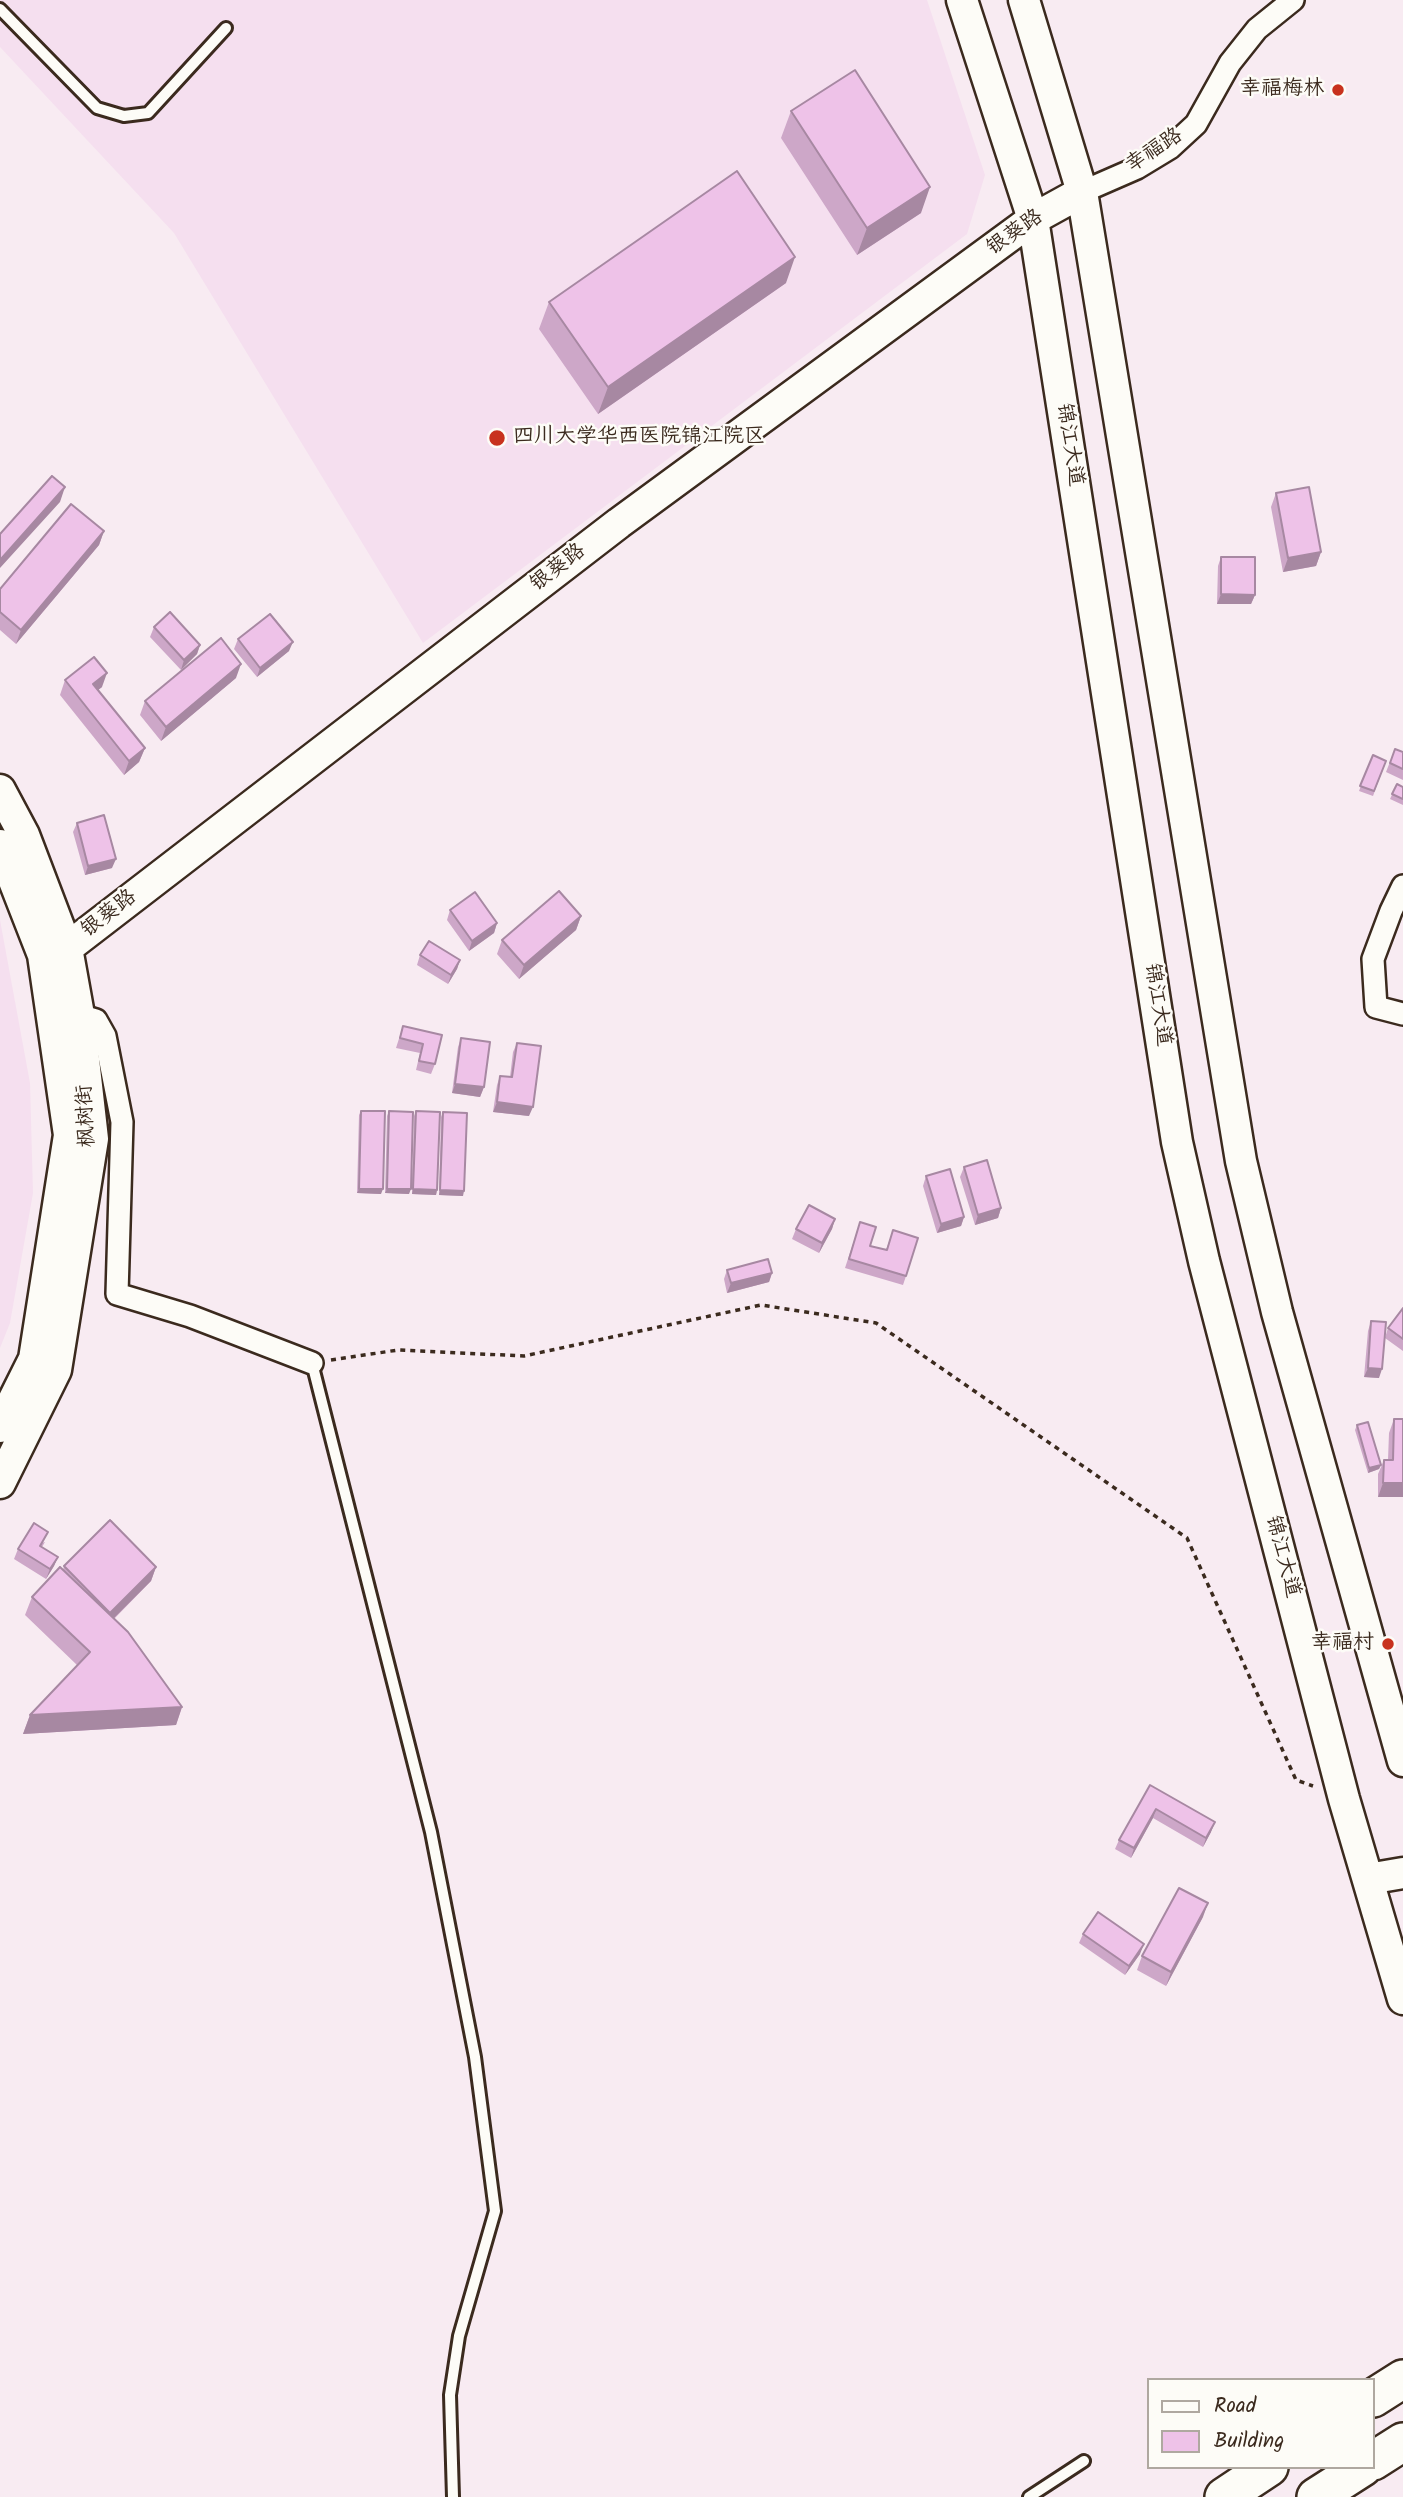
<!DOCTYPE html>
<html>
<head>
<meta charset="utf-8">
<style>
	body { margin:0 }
	#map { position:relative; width:1403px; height:2497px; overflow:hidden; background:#f8ebf2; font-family:Kalam,sans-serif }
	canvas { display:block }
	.legend { position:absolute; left:1147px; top:2378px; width:228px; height:91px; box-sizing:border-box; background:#fdfcf7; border:2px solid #afa8a0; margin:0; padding:9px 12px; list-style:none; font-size:21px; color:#3b2a1e }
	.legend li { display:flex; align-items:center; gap:14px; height:35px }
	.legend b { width:35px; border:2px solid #afa8a0 }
</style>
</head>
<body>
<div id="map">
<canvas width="1403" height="2497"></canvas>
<ul class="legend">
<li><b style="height:9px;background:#fdfcf7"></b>Road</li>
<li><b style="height:19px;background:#eec2e8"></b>Building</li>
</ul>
</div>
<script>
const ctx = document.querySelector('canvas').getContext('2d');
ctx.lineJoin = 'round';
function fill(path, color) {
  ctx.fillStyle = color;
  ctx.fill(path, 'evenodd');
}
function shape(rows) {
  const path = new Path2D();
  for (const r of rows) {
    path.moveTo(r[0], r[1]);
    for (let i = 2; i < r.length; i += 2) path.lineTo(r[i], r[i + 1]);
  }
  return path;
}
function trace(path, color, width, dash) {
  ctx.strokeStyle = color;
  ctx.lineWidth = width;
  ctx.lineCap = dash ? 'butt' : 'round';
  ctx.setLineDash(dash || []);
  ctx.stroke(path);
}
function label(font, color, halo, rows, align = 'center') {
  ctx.font = font + ' Kalam,"LXGW WenKai TC",sans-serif';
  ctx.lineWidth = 5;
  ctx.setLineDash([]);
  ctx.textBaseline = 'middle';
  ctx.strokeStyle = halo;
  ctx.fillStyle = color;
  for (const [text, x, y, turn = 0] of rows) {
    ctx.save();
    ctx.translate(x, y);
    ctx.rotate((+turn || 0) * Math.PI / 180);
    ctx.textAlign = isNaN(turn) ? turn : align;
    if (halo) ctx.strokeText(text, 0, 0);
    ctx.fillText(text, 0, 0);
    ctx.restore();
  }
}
fill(shape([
	[0,0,927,0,985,175,967,234,423,643,174,233,0,47],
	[0,920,30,1083,33,1193,10,1323,0,1348]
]), '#f5dfef');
const lane = shape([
	[0,9,97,108,124,116,148,113,226,28],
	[312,1363,431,1832,475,2057,495,2211,459,2336,450,2395,453,2497],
	[1029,2497,1084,2461]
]);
const street = shape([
	[1082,192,1137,168,1170,148,1196,124,1230,63,1257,29,1293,0],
	[1403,886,1391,911,1373,959,1376,1007,1403,1014],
	[66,1016,79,1015,96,1020,105,1036,122,1122,117,1294,190,1316,312,1363]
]);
const secondary = shape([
	[962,0,1033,219,1177,1142,1204,1261,1344,1799,1403,1999],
	[1024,0,1082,192,1241,1161,1277,1312,1403,1761],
	[0,790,24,835,67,948,79,1015,93,1139,56,1370,0,1483],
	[0,845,43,955,69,1135,34,1359,0,1427],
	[43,955,67,948,619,523,1033,219,1082,192],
	[1368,1879,1403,1873]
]);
const highway = shape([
	[1373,2398,1403,2379],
	[1373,2461,1403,2442],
	[1224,2497,1269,2467],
	[1316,2497,1363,2467]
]);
trace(lane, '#3b2a1e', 16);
trace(street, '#3b2a1e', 26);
trace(secondary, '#3b2a1e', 35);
trace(highway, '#3b2a1e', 42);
trace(shape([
	[331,1360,398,1350,524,1356,761,1305,876,1323,1187,1538,1296,1780,1313,1786]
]), '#3b2a1e', 3.5, [5, 5]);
trace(lane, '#fdfcf7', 10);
trace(street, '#fdfcf7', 21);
trace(secondary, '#fdfcf7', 30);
trace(highway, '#fdfcf7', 37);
fill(shape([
	[791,111,921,213,857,255,781,138],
	[786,283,598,414,539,329,549,302],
	[1276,493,1321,552,1316,566,1283,572,1271,507],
	[104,531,99,545,16,644,0,630,0,589],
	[1221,557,1255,595,1251,604,1217,604,1218,566],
	[154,627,200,645,197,654,181,670,150,637],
	[238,639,289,651,257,677,234,649],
	[236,678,161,741,140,715,145,701],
	[65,680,102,687,98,690,145,748,139,762,124,775,60,695],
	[1395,749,1403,752,1403,780,1386,772],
	[1373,755,1386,761,1373,796,1359,791],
	[1397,784,1403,787,1403,805,1390,799],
	[77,823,112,868,85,875,73,832],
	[450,910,497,923,494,933,469,951,447,920],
	[581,916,576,930,519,979,497,954,502,940],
	[420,955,460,960,457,969,448,984,417,965],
	[403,1026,442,1035,435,1064,431,1074,416,1070,420,1053,396,1048],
	[461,1038,484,1087,480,1097,452,1093,458,1047],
	[517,1043,529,1116,493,1112,497,1085,500,1076,510,1077,513,1052],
	[361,1111,381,1194,357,1193,359,1115],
	[389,1111,409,1194,385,1193,387,1116],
	[416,1111,437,1190,436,1195,412,1194,414,1116],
	[443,1112,463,1196,439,1195,441,1117],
	[964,1167,1001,1208,998,1218,975,1225,960,1177],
	[926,1176,964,1217,961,1226,937,1233,923,1186],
	[835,1219,832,1229,819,1253,792,1239,796,1229],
	[860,1222,870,1246,886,1250,893,1230,906,1276,903,1285,845,1268],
	[727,1270,772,1273,769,1282,727,1293,724,1279],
	[1403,1308,1403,1351,1385,1338,1388,1328],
	[1371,1321,1379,1378,1364,1377,1368,1331],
	[1394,1419,1403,1497,1378,1497,1378,1474,1384,1460,1388,1460,1389,1433],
	[1357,1425,1381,1465,1379,1469,1368,1473,1355,1430],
	[45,1542,42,1547,58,1557,54,1566,46,1579,14,1559,18,1549],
	[64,1566,156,1567,151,1581,114,1619,182,1707,176,1725,23,1734,30,1715,77,1665,25,1615,32,1597,63,1570],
	[1150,1785,1211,1832,1203,1847,1153,1818,1131,1858,1115,1849,1119,1840],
	[1203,1917,1166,1986,1137,1970,1142,1956],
	[1083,1934,1140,1954,1125,1975,1079,1943]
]), '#cda7c8');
fill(shape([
	[930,187,921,213,857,255,867,228],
	[795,257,786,283,598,414,608,387],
	[65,487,60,502,0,568,0,560],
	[104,531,99,545,16,644,21,630],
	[1321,552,1316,566,1283,572,1288,558],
	[1221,594,1255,595,1251,604,1217,604],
	[293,642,289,651,257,677,260,668],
	[200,645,197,654,181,670,184,660],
	[241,664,236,678,161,741,166,727],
	[107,673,102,687,88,698,93,684],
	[145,748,139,762,124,775,129,761],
	[116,859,112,868,85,875,88,866],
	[581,916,576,930,519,979,524,965],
	[497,923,494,933,469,951,472,941],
	[460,960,457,969,448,984,451,975],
	[455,1084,484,1087,480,1097,452,1093],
	[497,1102,533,1107,529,1116,493,1112],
	[359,1189,383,1189,381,1194,357,1193],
	[387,1189,411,1189,409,1194,385,1193],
	[413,1189,437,1190,436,1195,412,1194],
	[440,1190,464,1191,463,1196,439,1195],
	[1001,1208,998,1218,975,1225,978,1215],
	[964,1217,961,1226,937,1233,941,1224],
	[835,1219,832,1229,819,1253,822,1243],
	[772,1273,769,1282,727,1293,731,1283],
	[1368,1368,1382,1369,1379,1378,1364,1377],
	[1381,1465,1379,1469,1368,1473,1369,1468],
	[1383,1483,1403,1483,1403,1497,1378,1497],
	[58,1557,54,1566,46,1579,50,1569],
	[156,1567,151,1581,105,1627,110,1613],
	[182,1707,176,1725,23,1734,30,1715],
	[1156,1809,1153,1818,1131,1858,1134,1848],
	[1215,1822,1211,1832,1203,1847,1206,1838],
	[1208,1903,1203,1917,1166,1986,1171,1972],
	[1144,1944,1140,1954,1125,1975,1129,1966]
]), '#a788a2');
const building = shape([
	[855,70,930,187,867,228,791,111,855,70],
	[737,171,795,257,608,387,549,302,737,171],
	[52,476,65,487,0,560,0,534,52,476],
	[1309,487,1321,552,1288,558,1276,493,1309,487],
	[71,504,104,531,21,630,0,612,0,589,71,504],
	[1221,557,1255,557,1255,595,1221,594,1221,557],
	[170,612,200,645,184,660,154,627,170,612],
	[270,614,293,642,260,668,238,639,270,614],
	[221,638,241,664,166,727,145,701,221,638],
	[94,657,107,673,93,684,145,748,129,761,65,680,94,657],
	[1395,749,1403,752,1403,769,1390,763,1395,749],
	[1373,755,1386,761,1374,791,1360,786,1373,755],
	[1397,784,1403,787,1403,799,1392,794,1397,784],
	[104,815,116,859,88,866,77,823,104,815],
	[559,891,581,916,524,965,502,940,559,891],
	[475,892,497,923,472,941,450,910,475,892],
	[429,941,460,960,451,975,420,955,429,941],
	[403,1026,442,1035,435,1064,419,1061,423,1044,400,1038,403,1026],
	[461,1038,490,1042,484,1087,455,1084,461,1038],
	[517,1043,541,1046,533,1107,497,1102,500,1076,512,1077,517,1043],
	[361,1111,385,1111,383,1189,359,1189,361,1111],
	[389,1111,413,1112,411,1189,387,1189,389,1111],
	[416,1111,440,1112,437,1190,413,1189,416,1111],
	[443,1112,467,1113,464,1191,440,1190,443,1112],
	[987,1160,1001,1208,978,1215,964,1167,987,1160],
	[950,1169,964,1217,941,1224,926,1176,950,1169],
	[809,1205,835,1219,822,1243,796,1229,809,1205],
	[860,1222,876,1227,870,1246,887,1250,893,1230,918,1238,906,1276,849,1259,860,1222],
	[768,1259,772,1273,731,1283,727,1270,768,1259],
	[1403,1308,1403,1339,1388,1328,1403,1308],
	[1371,1321,1386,1322,1382,1369,1368,1368,1371,1321],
	[1394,1419,1403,1419,1403,1483,1383,1483,1384,1460,1393,1460,1394,1419],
	[1368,1422,1381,1465,1369,1468,1357,1425,1368,1422],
	[110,1520,156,1567,110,1613,64,1566,110,1520],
	[34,1523,48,1532,40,1546,58,1557,50,1569,18,1549,34,1523],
	[60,1567,128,1632,182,1707,30,1715,90,1652,32,1597,60,1567],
	[1150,1785,1215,1822,1206,1838,1156,1809,1134,1848,1119,1840,1150,1785],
	[1179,1888,1208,1903,1171,1972,1142,1956,1179,1888],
	[1098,1912,1144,1944,1129,1966,1083,1934,1098,1912]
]);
fill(building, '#eec2e8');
trace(building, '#a788a2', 2);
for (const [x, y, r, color] of [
	[1338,90,7,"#c8321e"],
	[497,438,9,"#c8321e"],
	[1388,1644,7,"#c8321e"]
]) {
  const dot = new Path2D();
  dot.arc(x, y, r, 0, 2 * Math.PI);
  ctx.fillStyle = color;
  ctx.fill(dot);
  trace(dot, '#fdfcf7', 2.5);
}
label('21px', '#3b2a1e', '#fdfcf7', [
	["幸福梅林",1324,90],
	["四川大学华西医院锦江院区",513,438,"left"],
	["幸福村",1374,1644]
], 'right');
label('21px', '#3b2a1e', '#fdfcf7', [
	["幸福路",1155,152,-33],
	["银葵路",1016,234,-35],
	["锦江大道",1068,445,81],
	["银葵路",559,569,-38],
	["银葵路",110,915,-38],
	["锦江大道",1156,1005,81],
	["枫树街",88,1116,-93],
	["锦江大道",1281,1557,75]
]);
</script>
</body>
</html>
